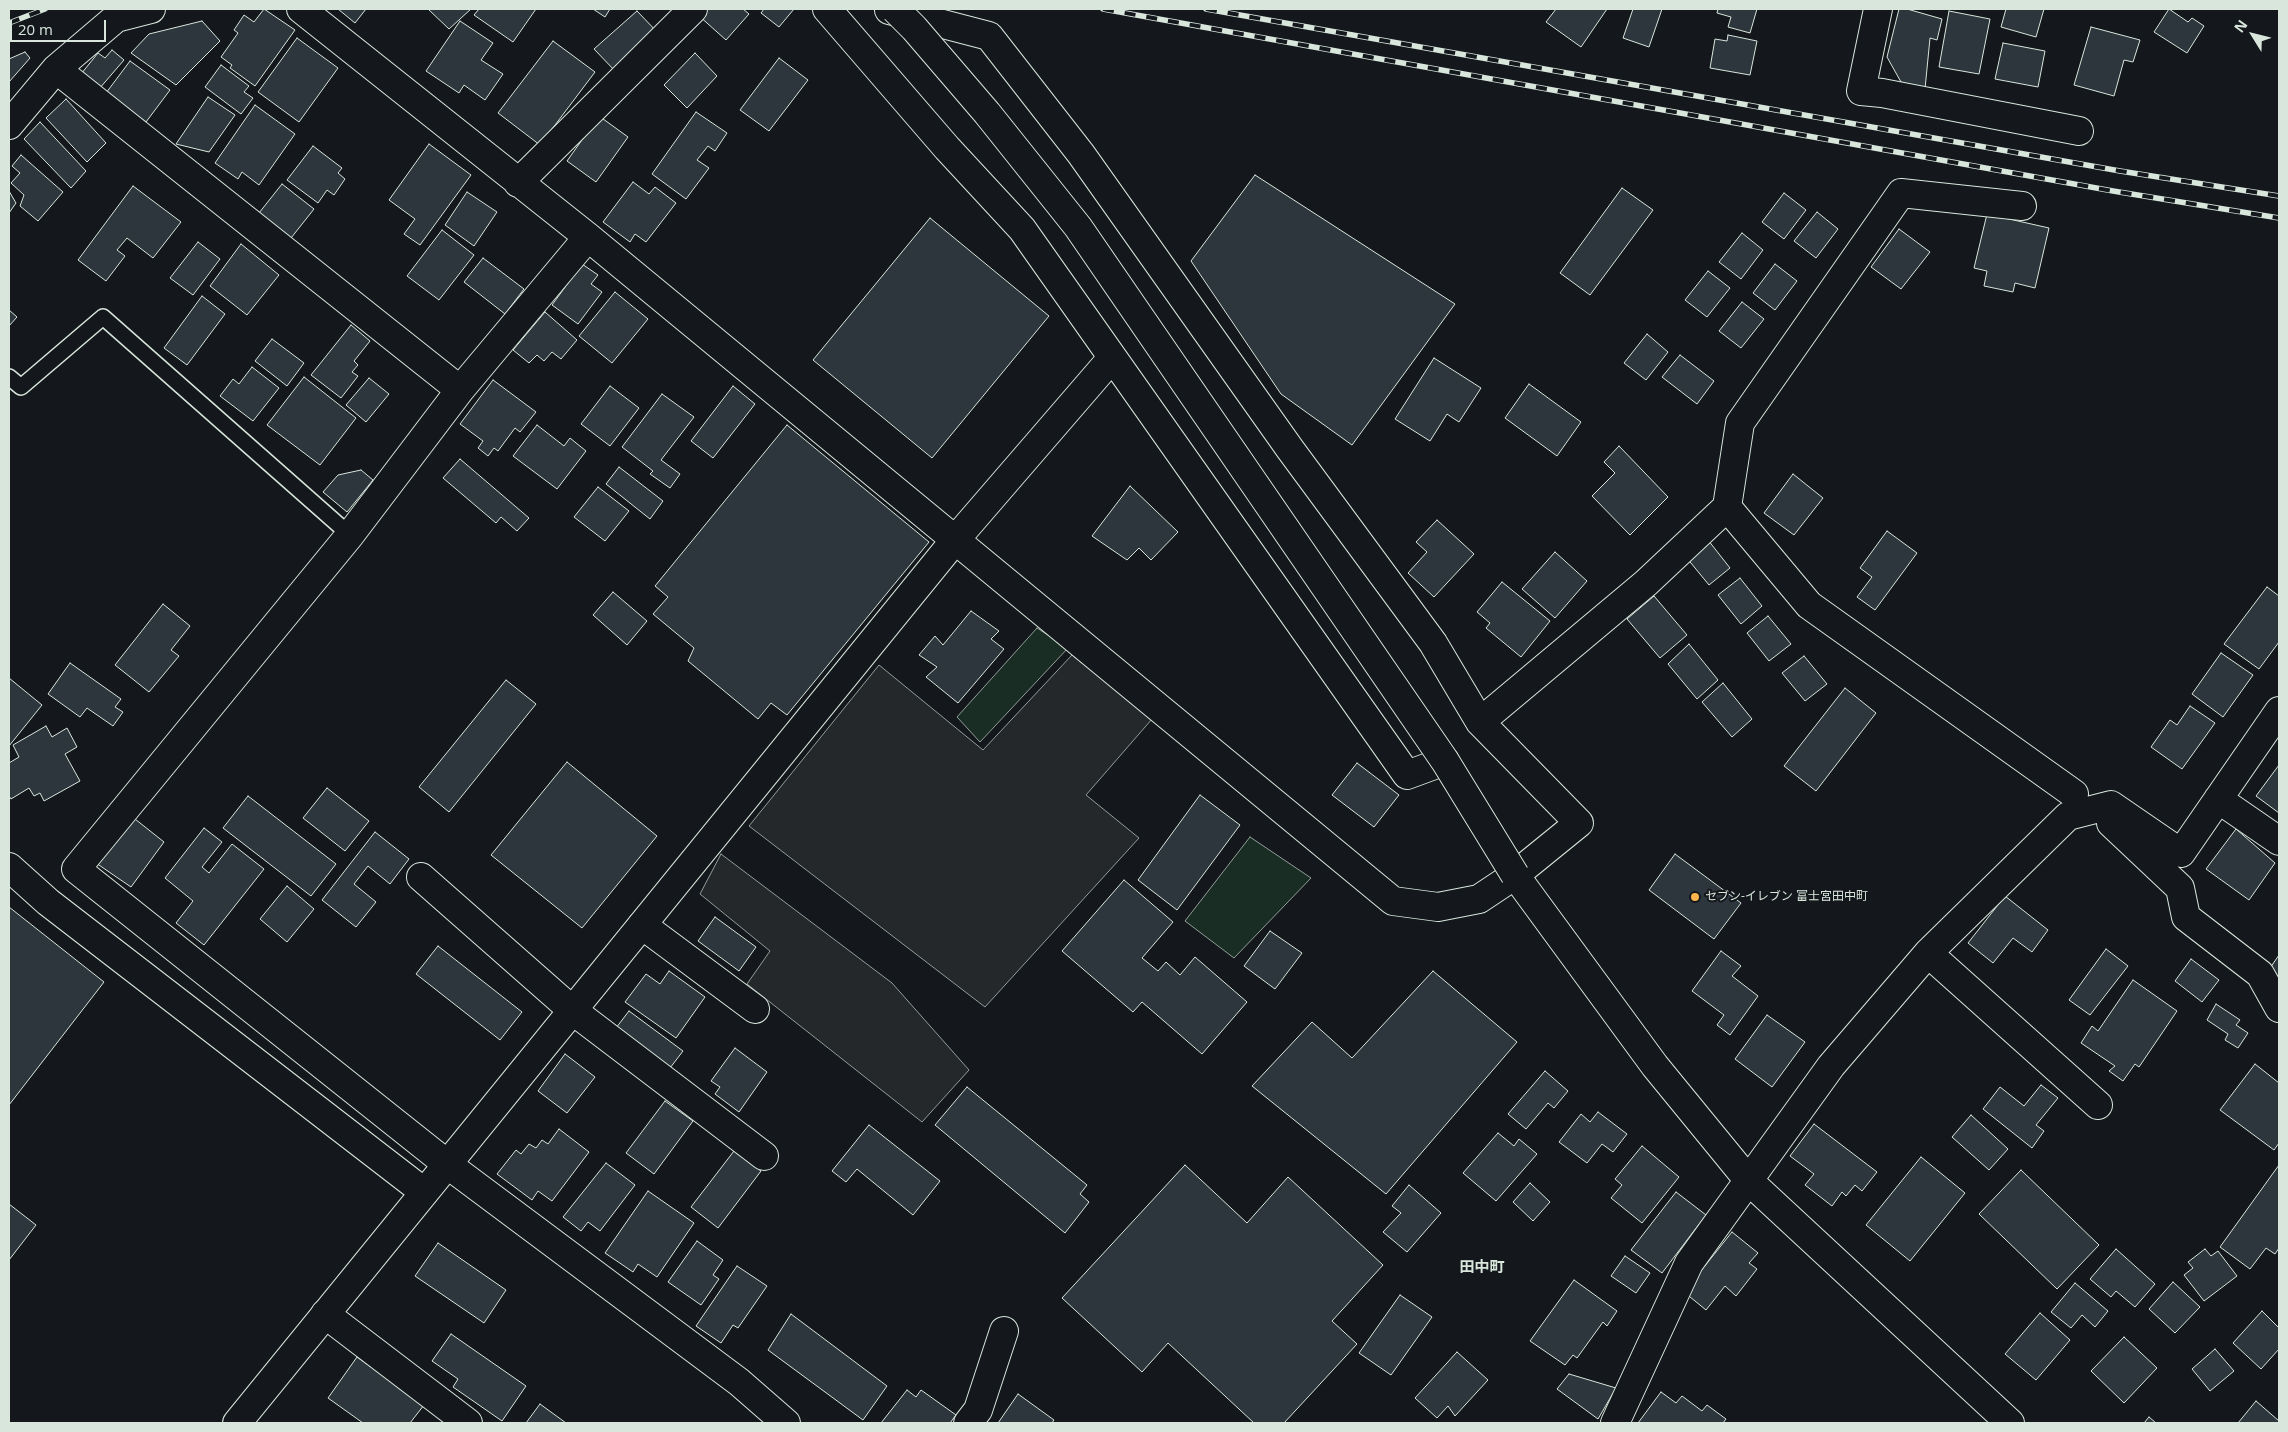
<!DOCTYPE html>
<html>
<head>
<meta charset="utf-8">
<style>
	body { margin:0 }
	#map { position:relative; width:2288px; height:1432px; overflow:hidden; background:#14181c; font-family:"Open Sans",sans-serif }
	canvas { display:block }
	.frame { position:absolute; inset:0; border:10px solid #d8e6dc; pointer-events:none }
	.north { position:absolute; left:2228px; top:10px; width:50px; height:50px; -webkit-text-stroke:4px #14181c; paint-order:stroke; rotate:306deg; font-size:14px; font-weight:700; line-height:20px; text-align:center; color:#d8e6dc }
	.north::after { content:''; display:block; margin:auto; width:18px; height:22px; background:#d8e6dc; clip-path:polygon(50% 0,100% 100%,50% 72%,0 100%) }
	.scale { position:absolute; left:10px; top:20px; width:96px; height:22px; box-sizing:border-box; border:2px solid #d8e6dc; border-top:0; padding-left:6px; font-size:15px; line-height:18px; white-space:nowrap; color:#d8e6dc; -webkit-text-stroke:4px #14181c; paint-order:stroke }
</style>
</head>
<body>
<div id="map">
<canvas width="2288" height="1432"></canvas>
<div class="frame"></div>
<div class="north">N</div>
<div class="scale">20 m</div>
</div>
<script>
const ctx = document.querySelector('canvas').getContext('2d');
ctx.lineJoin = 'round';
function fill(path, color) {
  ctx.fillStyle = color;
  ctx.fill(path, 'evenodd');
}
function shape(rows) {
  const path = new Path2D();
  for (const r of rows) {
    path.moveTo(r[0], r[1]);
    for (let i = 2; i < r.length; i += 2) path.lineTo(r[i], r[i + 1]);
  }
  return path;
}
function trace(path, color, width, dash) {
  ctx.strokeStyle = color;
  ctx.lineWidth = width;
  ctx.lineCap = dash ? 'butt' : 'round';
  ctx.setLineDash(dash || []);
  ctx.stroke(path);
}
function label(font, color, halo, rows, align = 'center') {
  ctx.font = font + ' "Open Sans","Noto Sans JP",sans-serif';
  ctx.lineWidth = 4;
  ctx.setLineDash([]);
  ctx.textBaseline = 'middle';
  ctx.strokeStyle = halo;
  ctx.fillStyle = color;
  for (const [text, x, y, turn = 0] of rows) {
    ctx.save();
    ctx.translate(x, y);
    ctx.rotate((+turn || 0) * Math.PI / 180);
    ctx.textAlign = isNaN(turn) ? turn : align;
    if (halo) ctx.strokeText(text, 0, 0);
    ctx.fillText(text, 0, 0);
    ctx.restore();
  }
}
const green = shape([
	[1037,628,1068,648,980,742,957,717,1037,628],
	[1250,837,1311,878,1234,958,1185,921,1250,837]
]);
fill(green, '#1a2d24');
trace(green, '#939e99', 1);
const parking = shape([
	[1072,655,1152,719,1086,795,1139,838,985,1007,749,826,879,665,983,750,1072,655],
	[721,854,892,983,969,1070,922,1122,747,984,770,951,700,894,721,854]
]);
fill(parking, '#24282b');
trace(parking, '#939e99', 1);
const building = shape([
	[264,9,295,30,255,86,230,68,232,65,221,57,238,33,234,30,244,15,254,22,264,9],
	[338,9,366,9,355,23,338,9],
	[428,9,471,9,449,29,428,9],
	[479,9,536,9,513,42,474,15,479,9],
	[593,9,610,9,605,17,593,9],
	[704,9,743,9,749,14,726,40,698,15,704,9],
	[764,9,794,9,779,27,761,13,764,9],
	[1556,9,1607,9,1581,47,1546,22,1556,9],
	[1633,9,1662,9,1649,47,1623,38,1633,9],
	[1718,9,1757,9,1750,33,1728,27,1731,17,1717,13,1718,9],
	[1899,9,1907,9,1942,19,1937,40,1930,38,1925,89,1901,82,1887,57,1899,9],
	[2006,9,2044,9,2036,37,2001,27,2006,9],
	[2169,9,2188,22,2192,18,2204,26,2187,53,2154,32,2169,9],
	[637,11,659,34,616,72,594,49,637,11],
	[1949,11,1990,19,1979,74,1939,67,1949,11],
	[202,21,220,41,176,85,131,53,149,34,202,21],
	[460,21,493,43,481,60,503,74,485,100,464,85,459,93,426,71,460,21],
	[2091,27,2140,40,2133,62,2124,60,2114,96,2074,85,2091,27],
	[1728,35,1757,41,1750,75,1710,68,1715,39,1727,41,1728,35],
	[297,38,338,68,299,122,258,92,297,38],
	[553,41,595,72,540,145,498,113,553,41],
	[2003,43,2045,51,2038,87,1995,79,2003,43],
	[112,50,124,60,99,89,81,74,98,53,105,58,112,50],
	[25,52,30,58,9,82,9,59,25,52],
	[695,53,717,76,687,108,664,85,695,53],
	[779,58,808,80,769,131,740,110,779,58],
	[130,61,170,90,146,122,106,93,130,61],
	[221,65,249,86,244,92,253,98,241,114,205,87,221,65],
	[208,97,235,115,209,152,176,144,208,97],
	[66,99,106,143,87,162,46,118,66,99],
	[255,105,295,134,259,185,242,172,238,179,215,163,255,105],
	[696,112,727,133,715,151,708,146,697,160,709,168,686,199,652,174,696,112],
	[599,116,628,137,596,182,567,161,599,116],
	[40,122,86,171,71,188,24,139,40,122],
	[429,144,471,175,420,245,404,234,415,219,389,200,429,144],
	[313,146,342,168,338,173,345,179,334,195,327,190,318,203,287,180,313,146],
	[21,155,63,192,38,221,20,206,24,195,11,183,20,173,12,166,21,155],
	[1255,175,1455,304,1352,445,1281,394,1191,261,1255,175],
	[633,182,649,194,655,187,676,203,646,242,635,234,630,242,603,222,633,182],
	[282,184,314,209,291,238,259,213,282,184],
	[133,186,181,222,153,258,127,238,117,250,125,256,106,281,78,260,133,186],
	[1622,188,1653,210,1590,295,1560,273,1622,188],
	[9,191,16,203,9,213,9,191],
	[467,192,497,212,474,246,445,225,467,192],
	[1784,193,1806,210,1784,239,1762,222,1784,193],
	[1817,212,1838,229,1816,258,1794,241,1817,212],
	[1987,214,2049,228,2035,288,2015,283,2013,292,1984,286,1987,271,1974,268,1987,214],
	[930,218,1049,316,932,458,813,360,930,218],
	[1899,229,1930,252,1901,289,1871,267,1899,229],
	[442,230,474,255,439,300,407,276,442,230],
	[1742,233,1763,250,1741,279,1719,262,1742,233],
	[198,242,220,259,193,295,170,278,198,242],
	[241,244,279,275,247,315,210,286,241,244],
	[483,258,524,289,505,314,464,282,483,258],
	[582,264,598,275,591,284,602,292,578,324,552,305,582,264],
	[1775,264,1797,281,1775,310,1753,293,1775,264],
	[1708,271,1730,288,1707,317,1685,300,1708,271],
	[615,292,648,319,612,363,579,336,615,292],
	[202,296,225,314,187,365,164,348,202,296],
	[1742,302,1764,319,1741,348,1719,331,1742,302],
	[9,310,17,317,9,326,9,310],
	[545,312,577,340,561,359,552,352,544,361,537,355,529,363,513,350,545,312],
	[351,325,370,341,354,361,358,365,352,372,358,376,341,398,311,375,351,325],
	[1647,334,1668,352,1646,380,1624,363,1647,334],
	[272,339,304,363,287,386,255,361,272,339],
	[1680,355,1714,381,1697,404,1662,377,1680,355],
	[1434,358,1481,388,1459,422,1447,414,1430,441,1395,419,1434,358],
	[252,367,279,388,253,421,220,396,233,379,239,384,252,367],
	[304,377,356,418,320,465,267,425,304,377],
	[369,378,389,394,366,422,346,405,369,378],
	[493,380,536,412,520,432,515,428,498,451,494,448,488,456,478,448,483,441,460,424,493,380],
	[1529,384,1581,422,1557,456,1505,418,1529,384],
	[610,386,639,408,610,446,581,424,610,386],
	[733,386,755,404,713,458,691,441,733,386],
	[662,394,694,417,661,460,680,474,670,488,650,474,653,471,622,447,662,394],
	[537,425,564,446,570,438,586,451,557,489,513,456,537,425],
	[787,425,929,542,787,715,771,703,758,719,688,661,694,648,653,614,668,597,655,586,787,425],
	[1619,446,1668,497,1630,535,1592,496,1615,473,1604,462,1619,446],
	[460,459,529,518,517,531,501,517,496,523,443,478,460,459],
	[619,467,663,501,650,519,606,484,619,467],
	[361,470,373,480,347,512,323,492,338,475,361,470],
	[1793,474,1823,498,1794,535,1764,513,1793,474],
	[1130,486,1178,532,1151,560,1139,548,1127,560,1092,536,1130,486],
	[598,487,629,511,605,541,574,517,598,487],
	[1437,520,1474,554,1434,597,1408,573,1427,552,1416,542,1437,520],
	[1887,531,1917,553,1875,610,1857,597,1872,577,1860,568,1887,531],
	[1708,540,1730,568,1709,585,1686,557,1708,540],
	[1555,552,1587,581,1555,618,1522,589,1555,552],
	[1740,578,1762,606,1741,624,1718,595,1740,578],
	[1502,582,1550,621,1521,657,1486,628,1490,623,1477,612,1502,582],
	[2267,587,2279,596,2279,642,2259,669,2224,644,2267,587],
	[613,592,647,621,627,645,593,615,613,592],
	[1654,596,1687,635,1660,658,1627,619,1654,596],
	[163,604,190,626,171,650,179,656,149,692,115,665,163,604],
	[971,611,999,631,991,639,1004,649,958,703,926,677,937,667,919,655,935,636,943,645,971,611],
	[1768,616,1791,644,1769,661,1747,633,1768,616],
	[1689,644,1718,680,1697,699,1668,664,1689,644],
	[2221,653,2253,675,2223,717,2192,694,2221,653],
	[1804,656,1827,684,1805,701,1782,673,1804,656],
	[70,663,121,699,115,707,123,712,113,726,87,708,80,717,48,694,70,663],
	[9,678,42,705,9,746,9,678],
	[506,680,536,704,449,812,419,787,506,680],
	[1723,683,1752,719,1732,737,1702,702,1723,683],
	[1845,688,1876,713,1816,791,1784,766,1845,688],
	[2190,706,2215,723,2182,769,2151,747,2170,720,2177,725,2190,706],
	[46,726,52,737,67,728,77,747,65,754,80,781,44,801,40,793,34,796,29,788,11,799,9,796,9,763,19,757,13,745,46,726],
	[567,762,657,836,582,928,491,855,567,762],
	[1357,763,1399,795,1374,827,1332,795,1357,763],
	[2279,765,2279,813,2256,796,2279,765],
	[327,788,369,821,345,851,303,818,327,788],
	[1200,795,1240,825,1177,910,1138,880,1200,795],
	[248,796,336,864,311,896,223,828,248,796],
	[135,819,164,842,131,887,96,863,135,819],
	[204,828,222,842,202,867,209,873,232,844,264,869,204,945,176,923,193,901,165,878,204,828],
	[2236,829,2275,863,2249,900,2206,869,2236,829],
	[375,832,409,859,390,884,368,866,354,884,376,902,356,927,322,900,375,832],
	[1675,854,1741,903,1714,939,1649,890,1675,854],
	[1124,880,1173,922,1142,958,1158,971,1166,962,1180,975,1195,957,1247,1002,1202,1054,1142,1002,1133,1012,1062,951,1124,880],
	[287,886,314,909,287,942,260,919,287,886],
	[2005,896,2048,930,2032,952,2013,938,1993,963,1968,943,2005,896],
	[9,907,104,982,9,1105,9,907],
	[715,917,756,947,739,971,698,941,715,917],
	[1270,931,1302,953,1275,989,1244,966,1270,931],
	[438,946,522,1012,500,1040,416,974,438,946],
	[2106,949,2128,966,2090,1015,2069,1000,2106,949],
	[1721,951,1741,966,1732,976,1758,996,1730,1035,1717,1025,1724,1015,1692,991,1721,951],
	[2279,955,2279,979,2268,971,2279,955],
	[2191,959,2219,980,2202,1002,2175,981,2191,959],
	[669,971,705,997,676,1038,625,1002,646,974,660,984,669,971],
	[1433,971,1517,1042,1386,1194,1252,1086,1312,1022,1352,1058,1433,971],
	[2133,980,2177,1011,2139,1067,2135,1064,2123,1081,2109,1071,2115,1066,2081,1043,2092,1026,2098,1031,2133,980],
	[2216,1004,2240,1020,2236,1025,2248,1033,2238,1048,2225,1040,2228,1034,2207,1020,2216,1004],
	[629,1011,683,1051,670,1068,616,1028,629,1011],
	[1767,1015,1805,1042,1772,1087,1735,1059,1767,1015],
	[735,1048,767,1072,739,1112,715,1094,720,1087,711,1081,735,1048],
	[565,1054,595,1077,567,1113,538,1091,565,1054],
	[2255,1064,2279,1083,2279,1143,2274,1150,2220,1110,2255,1064],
	[1545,1071,1568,1091,1554,1108,1548,1103,1526,1129,1508,1114,1545,1071],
	[2041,1085,2058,1098,2036,1125,2044,1131,2032,1148,1983,1109,2000,1087,2024,1106,2041,1085],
	[967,1087,1087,1185,1080,1194,1089,1202,1065,1233,935,1125,967,1087],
	[665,1101,693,1121,654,1174,626,1153,665,1101],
	[1598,1112,1627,1134,1613,1152,1602,1144,1587,1163,1559,1142,1581,1114,1590,1122,1598,1112],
	[1971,1115,2008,1149,1989,1170,1952,1137,1971,1115],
	[1814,1124,1877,1172,1862,1191,1855,1185,1846,1196,1842,1192,1832,1206,1805,1185,1814,1174,1790,1156,1814,1124],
	[869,1125,940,1181,913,1215,857,1169,846,1182,832,1171,869,1125],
	[559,1129,589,1152,552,1201,538,1191,532,1200,497,1174,516,1150,521,1154,529,1144,536,1148,542,1140,548,1144,559,1129],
	[1498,1133,1514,1146,1519,1139,1537,1154,1496,1201,1463,1173,1498,1133],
	[1642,1146,1679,1177,1642,1223,1611,1198,1622,1185,1615,1179,1642,1146],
	[734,1151,761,1171,718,1228,691,1207,734,1151],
	[1921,1157,1965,1193,1910,1261,1866,1225,1921,1157],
	[606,1163,635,1185,600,1231,588,1222,581,1231,563,1217,606,1163],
	[1185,1165,1247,1223,1288,1177,1383,1265,1332,1321,1357,1344,1284,1423,1254,1423,1168,1343,1142,1372,1062,1298,1185,1165],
	[2279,1165,2279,1248,2275,1254,2266,1248,2250,1269,2220,1247,2279,1165],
	[2021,1170,2099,1245,2057,1289,1979,1214,2021,1170],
	[1530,1183,1550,1202,1533,1221,1513,1202,1530,1183],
	[1409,1185,1441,1213,1407,1252,1383,1232,1401,1213,1392,1206,1409,1185],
	[648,1191,694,1223,657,1277,638,1264,633,1272,605,1253,648,1191],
	[1676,1192,1706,1215,1662,1273,1631,1250,1676,1192],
	[9,1204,36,1225,9,1260,9,1204],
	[1732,1232,1758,1253,1749,1263,1757,1269,1736,1296,1725,1286,1706,1310,1684,1292,1732,1232],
	[697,1241,723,1260,713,1275,719,1279,701,1305,668,1282,697,1241],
	[438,1243,506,1290,484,1323,415,1276,438,1243],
	[2116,1249,2155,1284,2135,1307,2116,1291,2111,1297,2090,1279,2116,1249],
	[2205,1249,2211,1256,2218,1251,2237,1276,2204,1301,2184,1275,2193,1268,2188,1262,2205,1249],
	[1625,1256,1650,1273,1636,1293,1611,1276,1625,1256],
	[737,1266,767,1286,738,1328,733,1325,721,1343,696,1326,737,1266],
	[1574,1280,1617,1311,1607,1326,1603,1322,1577,1358,1573,1355,1565,1365,1530,1341,1574,1280],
	[2173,1282,2200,1307,2175,1333,2149,1309,2173,1282],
	[2075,1283,2108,1311,2095,1327,2082,1315,2071,1328,2051,1312,2075,1283],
	[1400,1295,1432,1317,1391,1375,1359,1353,1400,1295],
	[2262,1311,2279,1328,2279,1349,2261,1369,2233,1343,2262,1311],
	[2040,1313,2070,1340,2036,1380,2005,1354,2040,1313],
	[791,1314,887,1386,863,1420,768,1350,791,1314],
	[451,1334,526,1386,502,1421,453,1387,458,1379,432,1361,451,1334],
	[2124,1337,2157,1368,2124,1403,2091,1371,2124,1337],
	[2215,1349,2234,1371,2210,1391,2192,1369,2215,1349],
	[1457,1352,1488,1380,1455,1416,1448,1406,1437,1418,1415,1398,1457,1352],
	[357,1357,424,1405,410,1423,363,1423,328,1398,357,1357],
	[1569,1374,1616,1388,1598,1419,1557,1389,1569,1374],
	[907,1390,916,1397,921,1390,956,1415,950,1423,881,1423,907,1390],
	[1661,1392,1676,1403,1682,1396,1702,1411,1707,1405,1726,1419,1723,1423,1638,1423,1661,1392],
	[1018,1394,1054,1420,1052,1423,998,1423,1018,1394],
	[2256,1401,2279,1421,2279,1423,2238,1423,2256,1401],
	[540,1404,566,1423,526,1423,540,1404],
	[2149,1417,2156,1423,2144,1423,2149,1417]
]);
fill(building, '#2c363c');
trace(building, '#d8e6dc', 1);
const lane = shape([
	[9,377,21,387,103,317,350,535]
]);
const street = shape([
	[301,9,588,237,1393,901,1438,907,1479,899,1515,875,1579,823,1480,722,1433,643,1290,449,1081,154,989,36,889,10],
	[827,9,947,148,1022,229,1407,775,1445,761],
	[1878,9,1861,91,1882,93,2079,131],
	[56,69,460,390],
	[9,125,56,69,116,18,151,9],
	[518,183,693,9],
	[588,237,460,390,350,535,76,869,447,1164,739,1382,786,1423],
	[1727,507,1809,605,2074,794],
	[955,540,1112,358],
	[1480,722,1646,583,1727,507,1740,423,1901,193,2022,206],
	[2218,799,2279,841],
	[2111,823,2180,888,2186,917,2260,974,2279,1008],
	[9,867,48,902,424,1192],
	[421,877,572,1010,764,1156],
	[642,925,755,1009],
	[1928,953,2098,1105],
	[325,1314,468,1423],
	[968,1423,978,1410,1004,1331],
	[1615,1423,1689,1263,1831,1066,1928,953,2068,816,2111,805,2181,853,2279,711]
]);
const secondary = shape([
	[1515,875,1655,1066,1749,1181,2010,1423],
	[237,1423,955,540]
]);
trace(lane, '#d8e6dc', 18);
trace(street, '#d8e6dc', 30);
trace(secondary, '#d8e6dc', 30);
trace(lane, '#14181c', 15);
trace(street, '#14181c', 28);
trace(secondary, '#14181c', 28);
const rail = shape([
	[1103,9,2113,191,2279,218],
	[1206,9,2120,171,2279,196],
	[9,23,45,9]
]);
trace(rail, '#d8e6dc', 5.5);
trace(rail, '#14181c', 4, [11]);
const secondaryBridge = shape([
	[895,9,914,28,987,113,1078,227,1445,761,1515,875]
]);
trace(secondaryBridge, '#d8e6dc', 30, []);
trace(secondaryBridge, '#14181c', 28);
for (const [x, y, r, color] of [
	[1695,897,5,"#ffb74d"]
]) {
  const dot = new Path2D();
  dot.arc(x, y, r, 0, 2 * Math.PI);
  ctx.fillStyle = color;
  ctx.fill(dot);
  trace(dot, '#14181c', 2);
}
label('12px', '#d8e6dc', '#14181c', [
	["セブン-イレブン 富士宮田中町",1705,897]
], 'left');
label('bold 15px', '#d8e6dc', '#14181c', [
	["田中町",1482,1268]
]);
</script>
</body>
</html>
